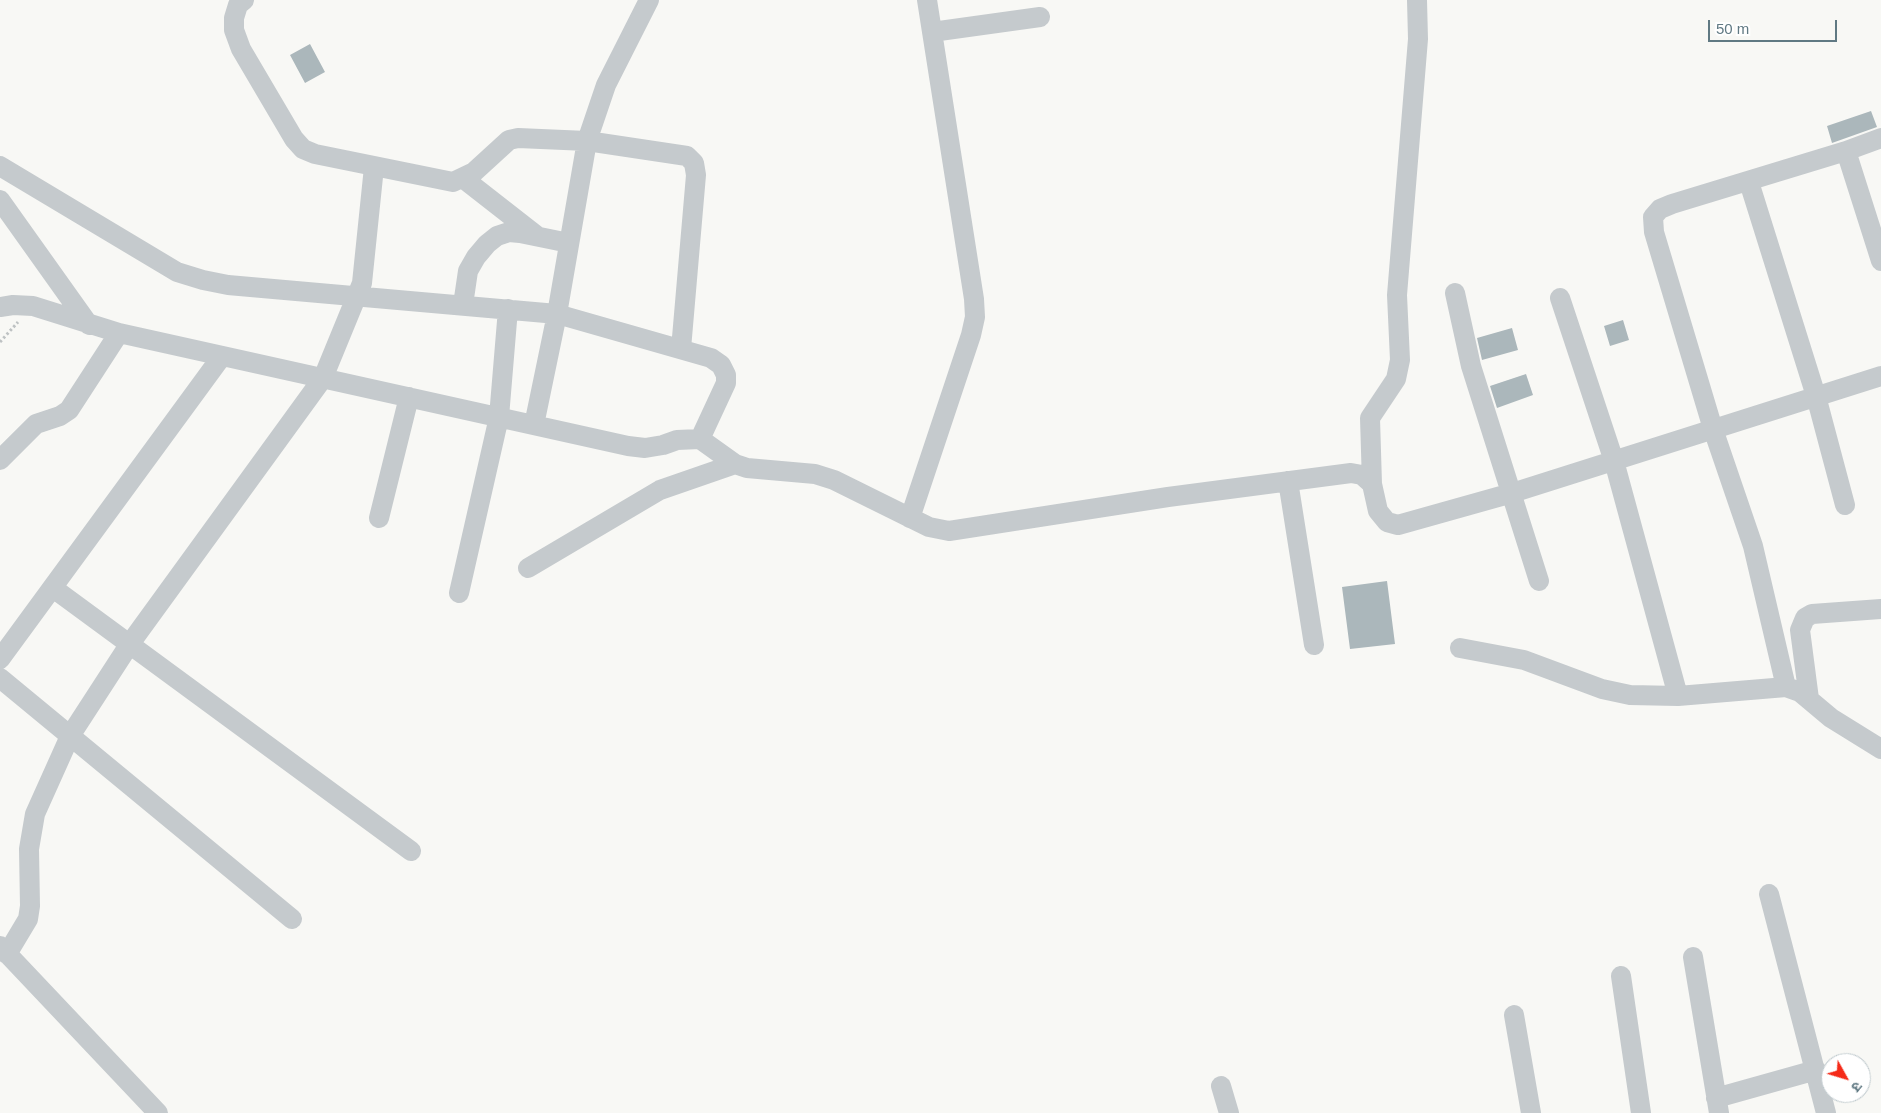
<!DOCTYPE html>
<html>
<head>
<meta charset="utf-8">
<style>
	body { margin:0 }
	#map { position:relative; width:1881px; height:1113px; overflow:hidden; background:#f8f8f5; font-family:Arial,"Noto Sans Devanagari",sans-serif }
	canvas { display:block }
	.north { position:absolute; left:1821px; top:1053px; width:50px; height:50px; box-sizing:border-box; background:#fff; border:1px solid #bfc9cd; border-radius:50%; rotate:129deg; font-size:14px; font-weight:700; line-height:20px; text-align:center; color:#607983 }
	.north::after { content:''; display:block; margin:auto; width:18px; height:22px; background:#f52a18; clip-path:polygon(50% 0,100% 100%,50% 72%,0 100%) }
	.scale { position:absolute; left:1708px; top:20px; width:129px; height:22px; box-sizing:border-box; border:2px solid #607983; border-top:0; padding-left:6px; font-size:15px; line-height:18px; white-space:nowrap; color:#607983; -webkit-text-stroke:4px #fff; paint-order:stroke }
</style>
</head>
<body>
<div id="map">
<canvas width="1881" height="1113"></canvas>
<div class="north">उ</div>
<div class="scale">50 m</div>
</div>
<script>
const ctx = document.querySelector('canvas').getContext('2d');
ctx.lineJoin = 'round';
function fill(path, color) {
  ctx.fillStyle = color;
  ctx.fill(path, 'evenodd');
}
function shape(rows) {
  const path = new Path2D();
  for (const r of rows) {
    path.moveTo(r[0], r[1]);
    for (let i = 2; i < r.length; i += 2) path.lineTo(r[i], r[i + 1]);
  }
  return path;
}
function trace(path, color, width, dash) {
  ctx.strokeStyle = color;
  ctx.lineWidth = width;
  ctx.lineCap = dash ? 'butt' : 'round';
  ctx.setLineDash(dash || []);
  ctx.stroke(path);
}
fill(shape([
	[310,44,325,72,305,83,290,55],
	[1871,111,1877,127,1832,143,1827,126],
	[1623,320,1629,340,1610,346,1604,326],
	[1512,328,1518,350,1482,360,1477,338],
	[1526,374,1533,395,1497,408,1490,386],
	[1387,581,1395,644,1350,649,1342,587]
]), '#abb7bb');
trace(shape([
	[0,342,18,322]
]), '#bec2c3', 3, [2.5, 2.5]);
trace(shape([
	[244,0,238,5,234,18,234,30,241,49,294,139,303,149,315,154,453,182,474,172,509,140,518,138,587,141,687,156,694,163,696,175,681,349],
	[932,32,1040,17],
	[1846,151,1881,261],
	[0,166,177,272,203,280,228,285,557,314,711,358,721,365,726,375,726,383,700,439],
	[464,179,537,236],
	[1749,182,1816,396,1845,505],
	[0,200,89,325],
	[1455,293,1471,366,1539,581],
	[1560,298,1614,461,1678,696],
	[463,305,468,271,476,257,487,244,497,236,509,232,520,233,569,243],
	[0,307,13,305,33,306,119,333,628,446,645,448,663,445,677,440,700,439,735,464,747,468,815,474,834,480,929,527,949,531,1168,497,1351,473,1362,475,1372,484,1378,511,1387,522,1398,525,1512,493,1881,376],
	[534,425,557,314,587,141,606,85,649,0],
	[0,460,36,424,60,416,69,410,119,333],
	[1288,481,1314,645],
	[1372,484,1370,418,1396,379,1400,360,1397,295,1418,39,1417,0],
	[379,518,409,397],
	[910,518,971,335,975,317,974,299,927,0],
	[528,568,660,490,735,464],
	[53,588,411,851],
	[459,593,499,417,508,309],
	[1460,648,1524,660,1602,689,1630,695,1678,696,1786,687,1800,692,1831,718,1881,749],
	[0,659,222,356],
	[0,678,292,919],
	[1786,687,1753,546,1713,429,1654,232,1653,217,1660,209,1672,204,1846,151,1881,138],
	[1809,699,1800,630,1805,618,1812,614,1881,609],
	[1769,894,1826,1113],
	[0,946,158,1113],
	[7,954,28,919,30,906,29,849,35,814,70,736,129,645,323,378,362,283,374,167],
	[1693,957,1719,1113],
	[1621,976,1641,1113],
	[1514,1015,1531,1113],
	[1221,1086,1229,1113],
	[1716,1098,1816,1070]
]), '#c5cacd', 20);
</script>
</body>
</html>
